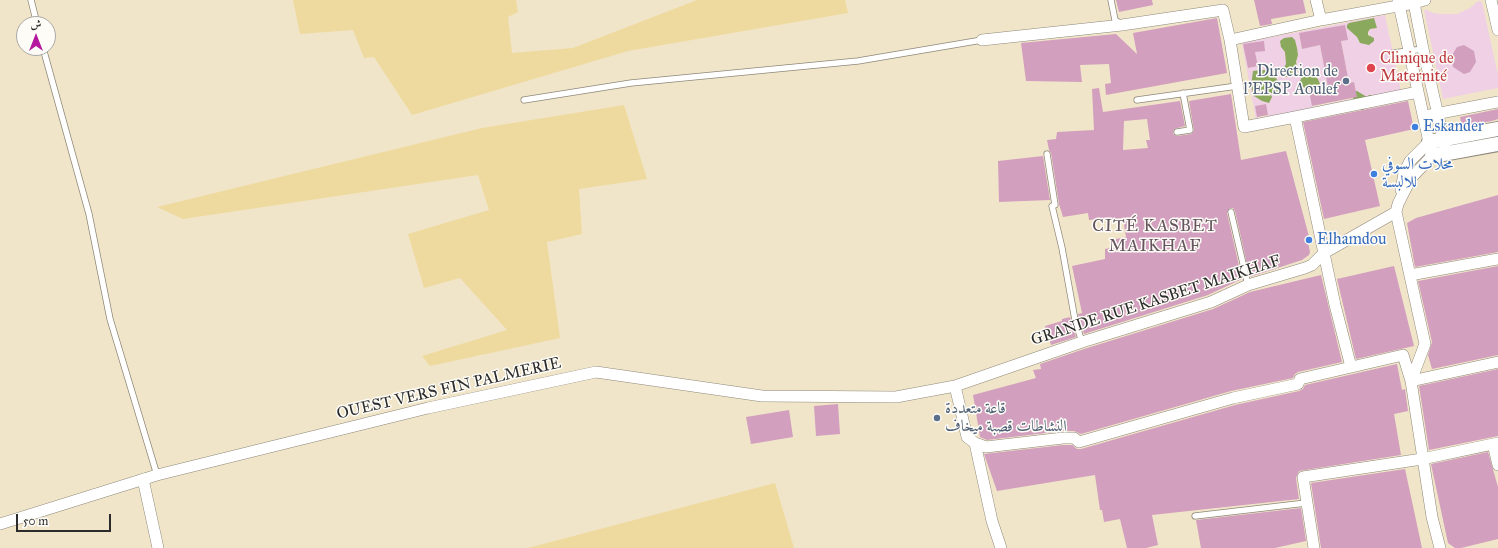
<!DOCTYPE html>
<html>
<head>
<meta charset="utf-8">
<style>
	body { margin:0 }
	#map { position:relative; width:1498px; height:548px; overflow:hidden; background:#f1e5c9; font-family:"IM FELL Great Primer",Amiri,serif }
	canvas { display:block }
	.north { position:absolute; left:16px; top:16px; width:40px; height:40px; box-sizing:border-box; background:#fdfcf7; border:1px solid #a9a8a5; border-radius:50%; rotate:0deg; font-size:11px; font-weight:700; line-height:16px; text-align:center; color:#2b2b2b }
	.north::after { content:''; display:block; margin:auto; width:14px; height:18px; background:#b5179e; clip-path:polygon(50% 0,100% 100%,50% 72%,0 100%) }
	.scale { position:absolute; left:16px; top:514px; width:95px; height:18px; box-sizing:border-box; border:2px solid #2b2b2b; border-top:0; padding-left:5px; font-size:12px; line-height:14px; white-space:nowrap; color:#2b2b2b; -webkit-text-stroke:3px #fdfcf7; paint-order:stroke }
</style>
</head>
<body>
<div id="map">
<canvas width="1498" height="548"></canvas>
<div class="north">ش</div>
<div class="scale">50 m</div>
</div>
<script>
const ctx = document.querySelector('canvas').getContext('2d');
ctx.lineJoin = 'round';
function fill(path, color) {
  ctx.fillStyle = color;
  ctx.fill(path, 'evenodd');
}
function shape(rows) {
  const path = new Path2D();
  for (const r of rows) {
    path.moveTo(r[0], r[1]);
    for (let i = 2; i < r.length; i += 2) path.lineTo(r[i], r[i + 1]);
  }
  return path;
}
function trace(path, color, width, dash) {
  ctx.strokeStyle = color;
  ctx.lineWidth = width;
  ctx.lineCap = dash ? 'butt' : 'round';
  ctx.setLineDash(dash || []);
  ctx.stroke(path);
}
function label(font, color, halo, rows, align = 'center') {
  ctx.font = font + ' "IM FELL Great Primer",Amiri,serif';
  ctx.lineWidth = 3;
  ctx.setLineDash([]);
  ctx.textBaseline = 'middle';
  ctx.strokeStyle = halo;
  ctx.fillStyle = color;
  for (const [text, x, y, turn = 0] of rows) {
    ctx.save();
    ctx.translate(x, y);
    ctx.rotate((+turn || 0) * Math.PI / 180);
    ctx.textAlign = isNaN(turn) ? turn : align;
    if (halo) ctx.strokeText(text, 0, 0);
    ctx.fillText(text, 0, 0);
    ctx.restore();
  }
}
fill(shape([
	[1478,1,1482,2,1498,75,1498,88,1443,99,1424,10,1427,10,1433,13,1442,14,1457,14,1470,8],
	[1385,15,1401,91,1256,120,1242,43],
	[1374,19,1374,29,1370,29,1368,32,1370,36,1358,41,1357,37,1351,30],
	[1345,25,1347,40,1341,41,1349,83,1354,82,1357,98,1313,107,1310,91,1328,87,1320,45,1302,49,1299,34],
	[1244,44,1265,50,1255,52,1258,66,1248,68],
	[1281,47,1298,55,1296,62,1298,71,1295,73,1291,75,1286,64,1285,52],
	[1268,70,1276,78,1270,93],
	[1310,74,1318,79,1306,89],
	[1266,104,1268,117,1258,118,1255,106]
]), '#efd0e5');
fill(shape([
	[1374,18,1377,28,1370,29,1368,32,1368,35,1374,38,1374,41,1369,45,1360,43,1357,37,1347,28,1347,25,1349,23],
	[1292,37,1295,40,1297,48,1298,55,1296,62,1298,71,1287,77,1284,77,1282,71,1286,64,1285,52,1281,47,1280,41,1284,38],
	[1261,70,1268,70,1276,78,1281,86,1279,90,1275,93,1270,93,1272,97,1269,103,1262,101,1254,96,1251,86,1253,71],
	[1311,74,1318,79,1320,84,1318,87,1311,89,1306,89,1303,87,1300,81,1302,77],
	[1354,91,1357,91,1367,97,1369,95,1375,95,1367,107,1363,110,1358,110,1353,103,1353,95]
]), '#8ba95c');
fill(shape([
	[293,0,516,0,518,12,508,17,512,53,573,48,697,0,845,0,848,13,628,51,412,115,374,57,364,58,353,30,300,34],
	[624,105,647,179,579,189,582,234,547,242,560,338,430,366,422,356,507,330,460,278,424,288,408,234,489,210,478,175,183,219,157,207,482,128],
	[775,483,794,548,528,548]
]), '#eeda9e');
fill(shape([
	[1116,0,1152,0,1153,5,1119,12],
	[1254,0,1303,0,1306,13,1271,19,1272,24,1260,26],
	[1217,18,1227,73,1106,95,1105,84,1111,83,1109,64,1080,65,1082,82,1026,81,1021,43,1116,34,1137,54,1133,33],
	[1345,25,1348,40,1341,41,1349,83,1354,82,1357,97,1312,106,1309,91,1328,87,1320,45,1302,49,1299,33],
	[1264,41,1265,51,1255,52,1258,66,1248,68,1243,44],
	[1464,45,1474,51,1476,62,1470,72,1464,74,1453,67,1451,57,1457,47],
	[1099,88,1103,112,1180,101,1185,126,1174,129,1173,134,1177,136,1191,134,1194,131,1189,101,1231,94,1241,160,1286,151,1310,240,1308,242,1310,252,1309,255,1302,260,1250,277,1235,211,1233,208,1230,208,1227,213,1242,279,1208,295,1084,334,1078,314,1082,313,1072,266,1105,259,1105,249,1116,247,1116,239,1126,237,1123,218,1107,220,1107,218,1089,220,1088,213,1063,217,1059,204,1051,153,1049,150,1047,140,1056,139,1057,132,1094,130,1092,89],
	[1147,119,1150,140,1146,140,1148,148,1123,150,1124,121],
	[1408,101,1414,129,1365,140,1380,206,1324,219,1303,122],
	[1266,104,1268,115,1257,117,1255,106],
	[1498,109,1498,119,1492,121,1462,127,1460,117],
	[1043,156,1050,200,999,202,998,161],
	[1498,195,1498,252,1415,267,1407,223,1416,218],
	[1394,266,1414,346,1356,359,1337,279],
	[1498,266,1498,355,1432,369,1428,355,1432,342,1418,281],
	[1321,275,1342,362,1298,372,1295,374,1293,378,1231,391,1081,434,1074,431,1063,431,987,440,980,437,973,395,1036,378,1033,370,1041,369,1040,364,1084,349,1213,309,1250,292],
	[1070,317,1076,337,1051,345,1045,326,1062,321,1062,319],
	[1397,364,1402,390,1405,389,1408,411,1394,414,1401,455,1299,471,1296,478,1299,499,1152,515,1158,545,1146,548,1127,548,1120,519,1104,522,1102,510,1100,510,1095,475,997,491,984,454,1063,445,1072,445,1077,449,1081,449,1235,405,1299,391,1303,389,1305,385],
	[1498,369,1498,436,1429,450,1419,386],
	[838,404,840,434,816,436,814,406],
	[789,410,793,437,751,444,746,417],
	[1488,452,1498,487,1498,539,1461,548,1455,548,1448,543,1431,464],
	[1405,469,1422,548,1321,548,1311,483],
	[1301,508,1306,541,1275,548,1201,548,1196,520]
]), '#d29fbe');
const service = shape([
	[31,0,37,24],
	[1111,0,1115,20,1121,24],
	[43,48,89,214,110,319,157,475],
	[1393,53,1423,49],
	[524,100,631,83,858,61,982,40],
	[1137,100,1237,86],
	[1177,132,1190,130,1183,93],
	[1047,154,1055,205,1052,206,1062,248,1075,320,1082,342],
	[1231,212,1248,285],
	[1195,516,1306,503]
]);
const minor = shape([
	[1316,0,1321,20],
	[1398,0,1432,156,1411,178,1398,204,1396,212,1425,344,1411,381,1432,517,1440,548],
	[1425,0,1414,3,1423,49,1445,146],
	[1491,0,1498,30],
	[982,40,1122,25,1223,10,1230,40,1321,20,1414,3],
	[1230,40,1244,127,1295,117,1335,305,1351,367],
	[1430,115,1498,102],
	[1295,117,1418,92],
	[1401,190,1404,173,1410,161,1429,142],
	[1410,275,1498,259],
	[955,386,967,437,975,443,992,521,1001,548],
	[975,443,986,447,1063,438,1074,438,1079,442,1233,398,1298,384,1300,379,1403,355,1411,381,1498,362],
	[1493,444,1498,465],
	[143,479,158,548],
	[0,524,157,475,428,408,596,372,762,396,896,397,955,386,1082,342,1211,302,1248,285,1305,268,1312,265,1324,253,1396,212],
	[1314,548,1303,477,1422,459,1498,443]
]);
const tertiary = shape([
	[1429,142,1498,129],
	[1432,156,1498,144]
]);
trace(service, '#8e887a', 7);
trace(minor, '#8e887a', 12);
trace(tertiary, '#8e887a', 16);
trace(service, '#fff', 5.5);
trace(minor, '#fff', 11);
trace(tertiary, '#fff', 14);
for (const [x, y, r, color] of [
	[1371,68,5,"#e0444e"],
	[1346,81,4,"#5c6f8a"],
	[1415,127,4,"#3f7fe0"],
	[1374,174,4,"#3f7fe0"],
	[1309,240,4,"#3f7fe0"],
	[937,418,4,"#5c6f8a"]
]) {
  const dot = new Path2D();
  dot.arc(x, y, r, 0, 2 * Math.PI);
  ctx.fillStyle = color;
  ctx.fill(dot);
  trace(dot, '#fdfcf7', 1.5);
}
label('16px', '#be3a42', '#fdfcf7', [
	["Clinique de",1380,59],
	["Maternité",1380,77]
], 'left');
label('16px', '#4e5e75', '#fdfcf7', [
	["Direction de",1338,72],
	["l'EPSP Aoulef",1338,90],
	["قاعة متعددة",945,409,"left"],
	["النشاطات قصبة ميخاف",945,427,"left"]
], 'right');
label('16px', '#366cbe', '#fdfcf7', [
	["Eskander",1423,127],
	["محلات السوفي",1382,165],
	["للالبسة",1382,183],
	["Elhamdou",1317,240]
], 'left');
label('16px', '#2b2b2b', '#fdfcf7', [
	["GRANDE RUE KASBET MAIKHAF",1156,301,-18],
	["OUEST VERS FIN PALMERIE",449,389,-13]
]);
ctx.letterSpacing = '1px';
label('17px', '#65545e', '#fdfcf7', [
	["CITÉ KASBET",1155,227],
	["MAIKHAF",1155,247]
]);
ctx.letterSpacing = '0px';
</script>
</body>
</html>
